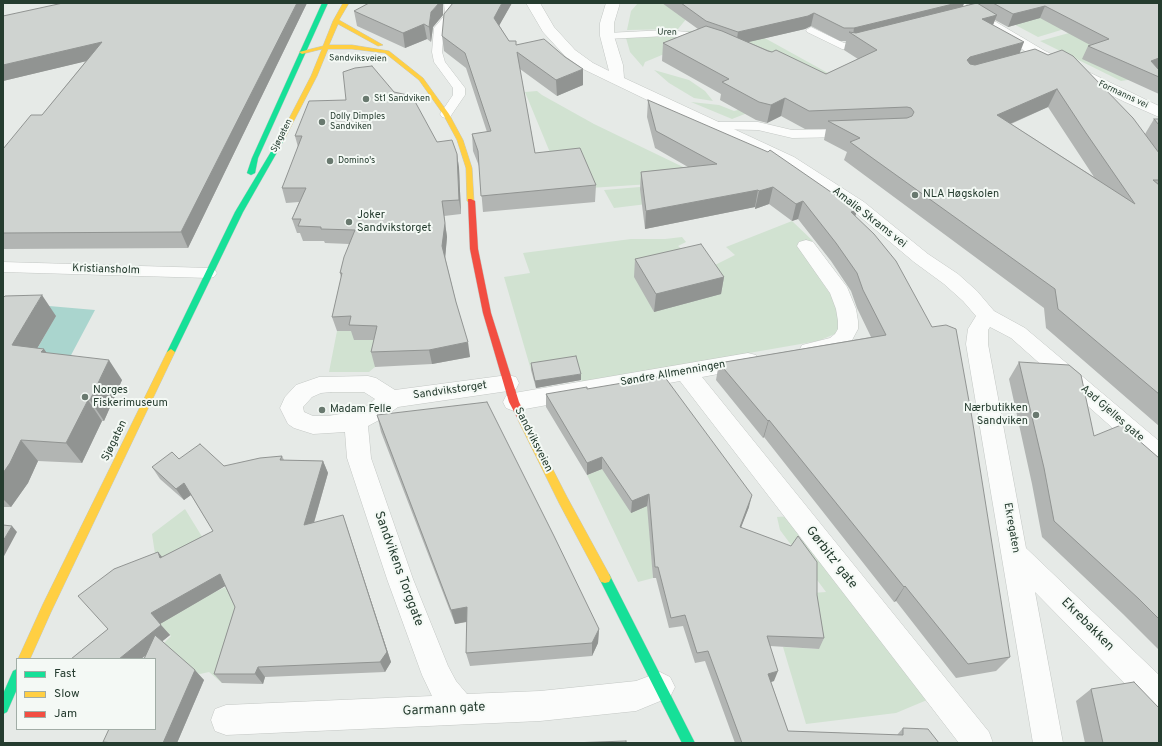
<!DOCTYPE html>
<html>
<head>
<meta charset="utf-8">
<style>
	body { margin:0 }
	#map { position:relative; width:1162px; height:746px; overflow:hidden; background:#e6eae7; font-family:Overpass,sans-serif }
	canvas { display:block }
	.frame { position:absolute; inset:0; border:4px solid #253c2f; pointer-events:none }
	.legend { position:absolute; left:16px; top:658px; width:140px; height:72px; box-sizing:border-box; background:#f4f9f5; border:1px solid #a1ada6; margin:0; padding:5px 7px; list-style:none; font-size:12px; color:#253c2f }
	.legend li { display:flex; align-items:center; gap:8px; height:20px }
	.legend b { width:20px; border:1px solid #a1ada6 }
</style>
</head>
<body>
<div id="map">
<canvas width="1162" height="746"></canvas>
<div class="frame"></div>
<ul class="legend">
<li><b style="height:5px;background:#16e098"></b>Fast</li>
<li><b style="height:5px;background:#ffcf43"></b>Slow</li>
<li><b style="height:5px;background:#f24e42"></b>Jam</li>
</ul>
</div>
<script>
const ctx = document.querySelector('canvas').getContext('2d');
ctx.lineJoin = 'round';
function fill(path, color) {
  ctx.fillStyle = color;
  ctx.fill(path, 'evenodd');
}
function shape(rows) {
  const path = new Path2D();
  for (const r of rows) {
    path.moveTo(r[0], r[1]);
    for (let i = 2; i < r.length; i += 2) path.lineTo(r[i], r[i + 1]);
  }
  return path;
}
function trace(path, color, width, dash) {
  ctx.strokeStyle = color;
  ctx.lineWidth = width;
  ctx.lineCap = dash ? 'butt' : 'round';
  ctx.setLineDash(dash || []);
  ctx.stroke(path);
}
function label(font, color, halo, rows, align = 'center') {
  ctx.font = font + ' Overpass,sans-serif';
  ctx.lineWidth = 4;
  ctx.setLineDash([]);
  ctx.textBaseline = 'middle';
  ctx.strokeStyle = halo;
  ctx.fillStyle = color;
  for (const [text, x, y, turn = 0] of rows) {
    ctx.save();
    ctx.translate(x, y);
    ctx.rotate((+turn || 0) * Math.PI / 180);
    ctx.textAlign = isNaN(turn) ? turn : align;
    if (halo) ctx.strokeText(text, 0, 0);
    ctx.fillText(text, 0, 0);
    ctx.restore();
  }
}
fill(shape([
	[638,3,724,3,692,12,678,29,627,30,631,11],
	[993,3,1071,27,1038,37,980,6],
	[1087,28,1159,66,1159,75,1121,81,1040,41],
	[685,31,752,31,837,78,732,119,691,102,719,105,734,111,742,109,718,38],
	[674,36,698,40,645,62,643,67,630,52,626,38],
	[654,70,689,80,705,91,713,101,694,98,669,83],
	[537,91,542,95,594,124,710,180,590,188,556,167,525,92],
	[640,187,647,204,614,208,604,190],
	[792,221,813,241,799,246,836,303,842,321,835,334,818,341,582,382,576,363,531,370,504,277,530,273,523,253,631,239,665,239,682,237,686,242,678,246,707,269,735,255,726,247],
	[337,331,355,331,381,340,375,367,369,372,329,372],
	[602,469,662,499,650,535,653,578,638,582,587,475],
	[185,509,209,548,157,567,152,534],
	[792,516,927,700,896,713,806,724,783,647,819,649,812,593,826,592,780,530,777,517],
	[228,586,245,617,222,683,209,672,200,674,194,671,163,644,171,636,155,619]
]), '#d1e2d1');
fill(shape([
	[3,302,95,310,61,374,25,371,52,322]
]), '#aad5ce');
const lane = shape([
	[444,3,454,3,455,16,444,29,442,52,445,62,465,88,465,95,450,117,446,118,442,117,440,114,453,95,453,88,434,62,432,52,434,28,445,15,444,3],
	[811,27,844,43,868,39,873,42,872,44,851,49,842,49,807,32,806,30,811,27],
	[666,30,697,33,712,37,713,39,708,42,696,39,666,36,607,39,602,36,607,33,666,30],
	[716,122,758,122,792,130,849,129,853,130,855,133,853,136,849,137,792,138,758,130,712,129,710,126,712,123,716,122],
	[3,262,209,268,214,269,217,273,214,277,209,278,3,272,3,262]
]);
const street = shape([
	[526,3,540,3,554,27,575,50,593,63,609,71,600,36,600,23,606,3,620,3,614,23,614,36,623,65,624,78,794,157,864,202,928,254,958,274,977,291,994,311,1025,328,1159,441,1159,465,1151,462,1011,338,990,327,988,330,988,344,1026,548,1159,675,1159,711,1148,707,1035,592,1063,743,1033,743,966,344,968,329,976,316,963,301,944,284,914,262,852,210,782,165,583,69,565,56,543,32,526,3],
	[948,3,964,3,1045,51,1159,106,1159,117,1125,102,1035,57,950,6,948,3],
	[806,240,813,242,847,287,856,309,858,321,858,329,850,344,845,349,810,359,802,357,799,351,802,345,830,338,835,334,838,329,838,321,836,309,830,293,797,246,799,242,806,240],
	[748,353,756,355,759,361,756,367,702,377,989,732,993,743,959,743,680,381,514,411,506,408,503,402,506,396,514,393,748,353],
	[508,375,516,377,519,383,516,389,508,391,398,407,383,418,368,426,371,458,413,579,448,666,456,681,467,694,540,691,636,681,660,672,670,677,675,687,670,697,636,711,540,721,226,735,215,731,211,720,215,709,226,705,432,696,422,675,387,579,347,458,345,432,313,434,294,428,288,424,280,408,285,397,296,385,319,377,368,376,376,378,395,390,508,375],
	[331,392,364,392,375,399,367,406,352,412,328,416,313,416,304,412,303,407,312,397,321,393,331,392]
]);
const fast = shape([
	[322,3,328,3,258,158,255,173,251,175,247,173,252,158,322,3],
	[281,138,284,140,243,212,175,352,171,355,168,354,167,352,235,212,278,140,281,138],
	[605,573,609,574,695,743,682,743,599,578,601,574,605,573],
	[17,669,17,689,7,712,3,714,3,694,13,671,17,669]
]);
const slow = shape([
	[343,3,349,3,339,20,383,45,378,46,338,24,329,45,352,45,389,51,423,78,449,114,463,140,472,168,474,203,471,203,467,201,466,168,457,140,443,114,419,80,385,53,352,49,328,49,317,76,284,140,281,142,278,140,311,76,322,49,302,54,299,52,323,46,333,21,343,3],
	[171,349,175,352,51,612,30,659,18,659,43,604,167,352,171,349],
	[523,416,526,417,567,497,609,574,611,578,609,582,605,583,601,582,559,503,518,420,520,417,523,416]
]);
const jam = shape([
	[468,199,471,199,475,201,478,249,491,313,519,402,528,420,526,423,523,424,520,423,509,402,483,313,470,249,468,199]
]);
trace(lane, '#c3c7c4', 1);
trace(street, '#c3c7c4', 1);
trace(fast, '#c2c8c4', 1);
trace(slow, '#c2c8c4', 1);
trace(jam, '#c2c8c4', 1);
fill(lane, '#fbfcfb');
fill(street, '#fbfcfb');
fill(fast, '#16e098');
fill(slow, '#ffcf43');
fill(jam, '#f24e42');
fill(shape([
	[307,3,188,248,3,249,3,149,42,115,86,61,3,81,3,16],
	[512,3,499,25,509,41,516,45,583,85,557,96,520,69,535,153,596,185,595,202,483,212,479,166,473,151,472,134,487,132,466,68,444,51,442,36],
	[662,3,964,3,963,7,970,5,967,3,1159,3,1158,69,1159,70,1159,94,1082,59,1088,46,1090,45,1040,18,1008,27,995,20,993,25,1020,53,1145,134,1154,119,1159,119,1159,426,1046,328,1044,308,844,160,847,152,824,140,826,129,805,129,781,116,767,123,756,120,720,100,721,94,662,61,663,43,698,29],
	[811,26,840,41,846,41,844,50,858,59,826,74,748,42,805,29],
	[1048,107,1094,177,1011,124],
	[354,11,443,15,433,27,431,42,427,39,405,48,357,26],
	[394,92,437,142,457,154,459,168,461,214,444,216,447,237,445,257,456,302,470,357,432,364,375,367,371,352,374,340,354,340,351,331,337,331,332,317,341,278,340,273,349,244,325,243,324,241,303,241,300,233,297,233,292,219,299,202,286,203,282,188,298,147,295,136,346,100],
	[648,100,857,210,855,216,1010,657,996,671,956,678,896,601,894,602,764,437,763,438,716,380,719,363,871,337,857,308,851,291,831,261,798,219,792,221,769,204,755,209,755,207,645,229,640,189,641,172,688,167,655,148,647,117],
	[635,259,724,277,721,294,654,312,634,277],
	[3,298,56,316,37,348,44,349,46,353,122,380,104,421,102,421,82,463,38,461,28,483,11,507,3,507],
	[1019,362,1094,436,1159,458,1159,650,1123,614,1042,537,1032,484,1009,379],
	[531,363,581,380,536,388,531,370],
	[587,389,749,507,741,527,817,595,824,638,819,649,770,646,774,681,771,682,788,731,897,735,903,728,939,743,735,743,705,661,695,663,683,626,669,628,656,578,653,578,647,506,631,513,602,469,587,475,546,407,546,394],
	[377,415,599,629,598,643,592,656,470,666,466,653,467,622,455,624,381,432],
	[282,456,284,460,323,461,328,473,314,523,347,527,391,662,385,672,265,677,263,684,222,683,214,674,235,607,225,586,160,624,170,635,162,641,204,680,177,743,104,743,103,742,145,656,141,659,71,659,108,629,158,552,162,557,213,531,191,495,184,500,160,479,152,467,179,459,224,466],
	[1091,689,1159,743,1085,743,1076,701]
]), '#b2b5b3');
fill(shape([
	[297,3,307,3,188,248,181,232],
	[439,3,443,3,443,15,433,27,431,42,429,27,431,12],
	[502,3,512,3,495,33,494,18],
	[957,3,964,3,960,14,853,35,854,28],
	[1045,6,1040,18,1008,27,1013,14],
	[814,13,811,26,805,29,736,45,738,32],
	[997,15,990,32,982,19],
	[424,24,427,39,405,48,403,33],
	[102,42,108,56,3,81,3,65],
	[1024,42,1017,60,964,75,967,60,970,57],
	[1159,58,1159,69,1148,72,1151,61],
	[583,69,583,85,557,96,556,80],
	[1057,89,1048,107,989,133,997,115],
	[785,98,781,116,767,123,771,105],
	[457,154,459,168,461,214,459,200],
	[773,187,769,204,755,209,759,191],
	[758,190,755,207,645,229,646,211],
	[442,201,447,237,445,260,442,246],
	[803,201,798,219,792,221,796,204],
	[857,210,852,228,851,212],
	[724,277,721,294,654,312,656,294],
	[42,295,56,316,27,366,12,345],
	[468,342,470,357,432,364,429,350],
	[44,349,59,370,41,352],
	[109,360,122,380,104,421,90,400],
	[581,374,581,380,536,388,535,381],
	[88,400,102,421,82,463,66,443],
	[769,420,764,437,763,438,768,421],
	[21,440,38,461,28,483,11,507,3,499,3,473],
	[602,457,602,469,587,475,587,463],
	[323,461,328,473,310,536,304,525],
	[184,483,191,495,184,500,176,489],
	[649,494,647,506,631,513,632,501],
	[752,495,749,507,737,538,740,527],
	[343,515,347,527,391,662,385,672,380,662],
	[12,526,17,532,3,558,3,541],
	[158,552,167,563,160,558],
	[220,574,227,585,160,624,151,613],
	[905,586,896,601,894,602,904,587],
	[467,607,470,621,455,624,451,610],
	[161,625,170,635,141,659,119,659],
	[599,629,598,643,592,656,592,643],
	[258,667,265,677,263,684,255,674],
	[195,670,204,680,177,743,163,743],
	[778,671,774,681,764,684,768,674]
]), '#919492');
const building = shape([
	[63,3,297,3,181,232,3,233,3,149,31,115,42,115,102,42,3,65,3,16,63,3],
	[369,3,439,3,431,12,429,27,424,24,403,33,354,11,369,3],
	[453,3,502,3,494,18,509,41,516,41,516,45,544,39,565,57,583,69,556,80,517,52,535,153,580,148,596,185,481,196,478,151,472,134,491,131,465,53,442,36,444,14,453,3],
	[681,3,957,3,854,28,844,28,814,13,808,16,738,32,706,21,681,3],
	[977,3,997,15,982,19,1024,42,970,57,967,60,970,64,975,65,1035,49,1048,55,1062,50,1073,56,1133,118,1159,153,1159,180,1153,180,1159,185,1159,394,1058,309,1055,289,850,142,860,138,828,121,907,118,912,116,914,112,911,108,907,107,809,111,785,98,771,105,759,102,722,82,729,79,663,43,706,26,722,31,768,51,772,52,776,50,826,74,877,50,849,32,856,33,977,3],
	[1057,89,1086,133,1135,204,997,115,1057,89],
	[993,3,1159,3,1159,58,1151,61,1159,70,1159,77,1088,46,1109,39,1045,6,1013,14,993,3],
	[372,66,394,92,412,96,437,142,452,140,457,154,459,200,442,201,445,223,442,246,456,302,468,342,429,350,371,352,377,326,349,325,351,316,332,317,342,273,340,273,344,257,355,230,321,229,321,227,298,226,301,219,292,219,306,188,282,188,302,136,295,136,309,101,346,100,343,72,355,68,372,66],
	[648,100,768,152,770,150,857,210,851,212,874,234,896,261,932,327,946,325,956,329,972,418,1010,657,968,664,905,586,904,587,769,420,768,421,719,363,886,335,863,290,857,273,836,243,803,201,796,204,773,187,759,191,758,190,646,211,641,172,717,164,656,131,648,100],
	[1154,119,1159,119,1159,125,1154,119],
	[701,244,724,277,656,294,635,259,701,244],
	[42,295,12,345,44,349,41,352,109,360,90,400,88,400,66,443,21,440,10,463,3,473,3,298,5,296,42,295],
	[576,356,581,374,535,381,531,363,576,356],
	[1019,362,1069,365,1081,375,1094,436,1121,425,1159,458,1159,619,1139,599,1054,521,1044,468,1019,362],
	[664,376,752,495,740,527,791,546,798,536,817,562,817,595,824,638,767,636,778,671,768,674,788,731,903,735,903,728,928,729,939,743,742,743,708,651,697,653,685,615,671,618,658,567,655,567,649,494,632,501,602,457,587,463,546,394,587,387,587,389,664,376],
	[487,402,554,536,599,629,592,643,466,653,467,607,451,610,377,415,487,402],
	[200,444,224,466,260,458,282,456,280,460,323,461,304,525,343,515,387,652,380,662,258,667,255,674,214,674,235,607,220,574,151,613,161,625,119,659,71,659,108,629,78,596,114,569,158,552,160,558,213,531,184,483,176,489,152,467,172,452,179,459,200,444],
	[3,525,12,526,3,541,3,525],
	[155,635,195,670,163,743,114,743,103,742,109,729,155,729,155,659,144,659,155,635],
	[1134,682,1159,708,1159,743,1103,743,1091,689,1134,682],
	[626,741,626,743,570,743,626,741]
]);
fill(building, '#cfd3d0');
trace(building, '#919492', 1);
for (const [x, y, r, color] of [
	[366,99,4,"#69796f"],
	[322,122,4,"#69796f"],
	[330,161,4,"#69796f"],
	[915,195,4,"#69796f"],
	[349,222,4,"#69796f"],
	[85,397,4,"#69796f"],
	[322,410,4,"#69796f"],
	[1036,415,4,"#69796f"]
]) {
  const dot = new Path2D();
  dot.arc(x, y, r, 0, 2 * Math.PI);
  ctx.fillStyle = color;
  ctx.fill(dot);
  trace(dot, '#f4f9f5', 1.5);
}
label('9px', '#253c2f', '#f4f9f5', [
	["Uren",667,33,1],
	["Sandviksveien",358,59,1],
	["Formanns vei",1123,95,25],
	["Sjøgaten",282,136,-63]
]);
label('9px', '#253c2f', '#f4f9f5', [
	["St1 Sandviken",374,99],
	["Dolly Dimples",330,117],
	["Sandviken",330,127],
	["Domino's",338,161]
], 'left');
label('11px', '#253c2f', '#f4f9f5', [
	["NLA Høgskolen",923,195],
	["Joker",357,216],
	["Sandvikstorget",357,229],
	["Norges",93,391],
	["Fiskerimuseum",93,404],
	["Nærbutikken",1028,409,"right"],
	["Sandviken",1028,422,"right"],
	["Madam Felle",330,410]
], 'left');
label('11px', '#253c2f', '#f4f9f5', [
	["Amalie Skrams vei",869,218,38],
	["Kristiansholm",106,270,2],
	["Søndre Allmenningen",673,374,-10],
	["Sandvikstorget",450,391,-8],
	["Aad Gjelles gate",1112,414,41],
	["Sandviksveien",533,440,63],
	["Sjøgaten",115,441,-64],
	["Ekregaten",1011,528,80]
]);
label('13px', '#253c2f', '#f4f9f5', [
	["Gørbitz' gate",831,558,52],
	["Sandvikens Torggate",398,569,70],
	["Ekrebakken",1087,625,45],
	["Garmann gate",444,710,-3]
]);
</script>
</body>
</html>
